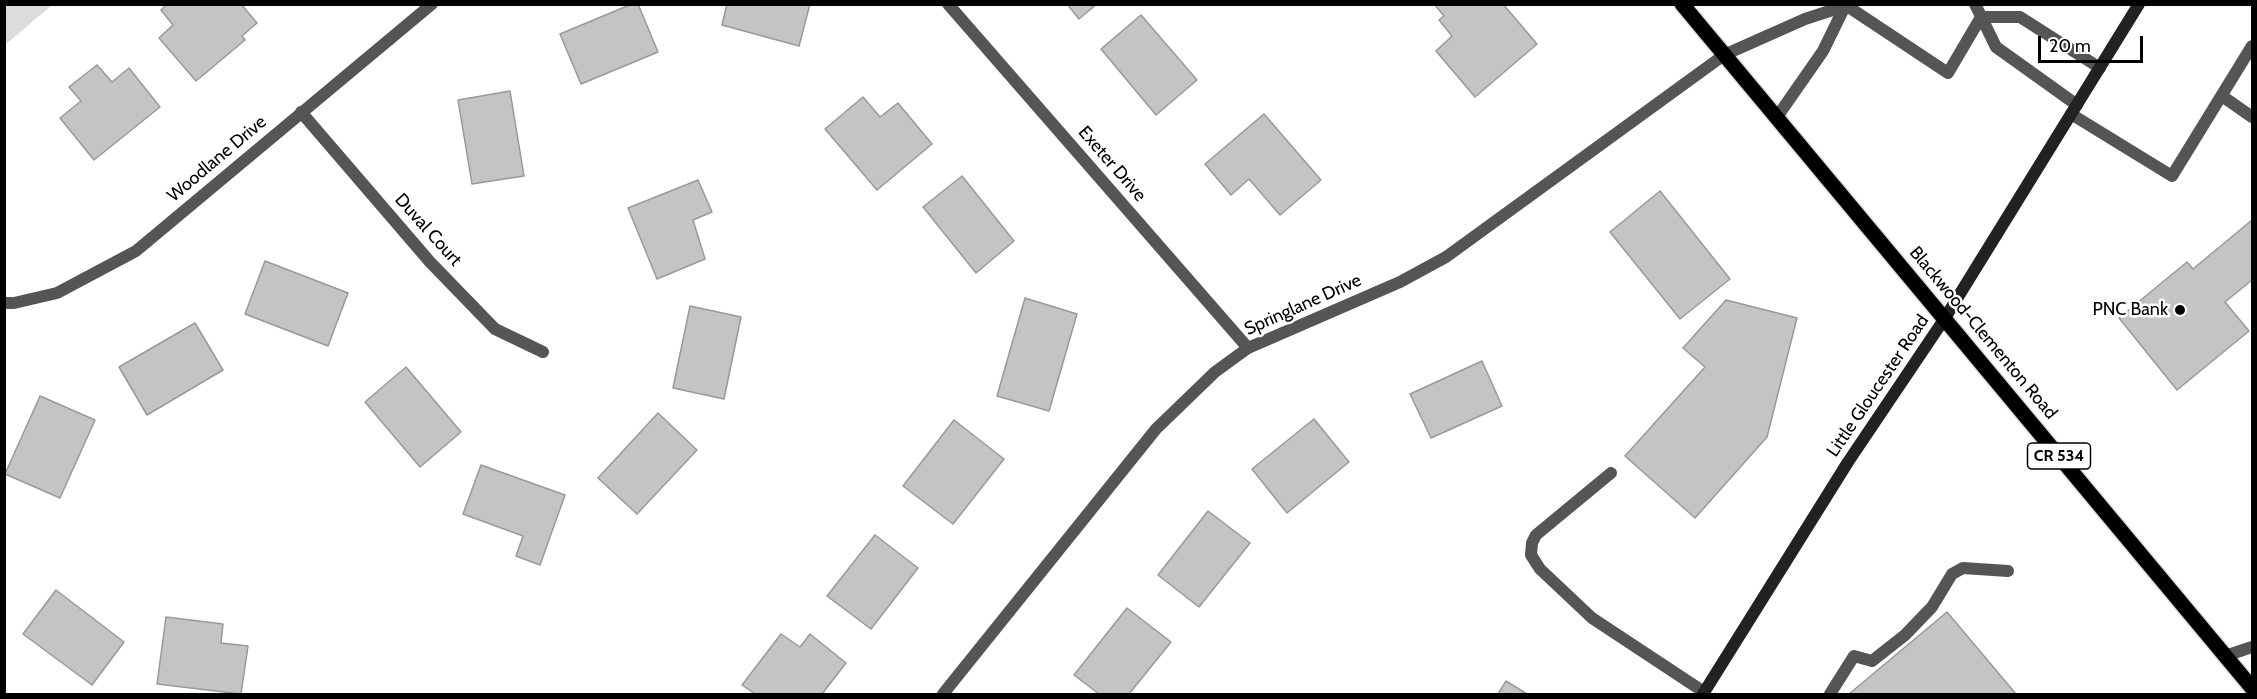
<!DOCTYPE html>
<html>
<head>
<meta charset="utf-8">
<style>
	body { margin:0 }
	#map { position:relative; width:2257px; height:699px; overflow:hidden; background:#fff; font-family:Cabin,sans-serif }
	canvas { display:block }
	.frame { position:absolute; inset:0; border:6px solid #000; pointer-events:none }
	.scale { position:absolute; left:2038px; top:36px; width:105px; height:27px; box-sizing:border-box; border:3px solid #000; border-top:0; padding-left:8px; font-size:18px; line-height:21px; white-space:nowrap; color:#000; -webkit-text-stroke:4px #fff; paint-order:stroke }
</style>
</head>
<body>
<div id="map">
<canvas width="2257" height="699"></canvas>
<div class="frame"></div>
<div class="scale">20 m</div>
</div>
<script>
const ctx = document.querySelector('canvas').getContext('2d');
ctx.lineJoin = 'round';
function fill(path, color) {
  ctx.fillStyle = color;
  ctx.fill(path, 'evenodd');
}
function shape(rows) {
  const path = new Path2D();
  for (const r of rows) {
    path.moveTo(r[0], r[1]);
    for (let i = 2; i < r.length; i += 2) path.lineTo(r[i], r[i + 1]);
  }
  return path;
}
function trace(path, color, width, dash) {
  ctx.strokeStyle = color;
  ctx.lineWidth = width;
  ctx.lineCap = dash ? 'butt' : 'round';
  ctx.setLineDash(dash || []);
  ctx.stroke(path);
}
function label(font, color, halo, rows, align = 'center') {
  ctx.font = font + ' Cabin,sans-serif';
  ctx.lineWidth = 5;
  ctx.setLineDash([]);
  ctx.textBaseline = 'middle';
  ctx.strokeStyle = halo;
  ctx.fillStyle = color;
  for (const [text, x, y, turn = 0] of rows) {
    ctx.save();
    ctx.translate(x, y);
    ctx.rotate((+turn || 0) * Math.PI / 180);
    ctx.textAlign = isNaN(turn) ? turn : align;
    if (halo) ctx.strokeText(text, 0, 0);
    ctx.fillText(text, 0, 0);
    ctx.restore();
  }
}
fill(shape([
	[5,4,52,4,52,5,5,45]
]), '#dcdcdc');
const building = shape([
	[167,4,241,4,257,23,242,36,245,40,196,81,159,38,173,25,161,10,167,4],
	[632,4,638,4,658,52,581,84,560,34,632,4],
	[727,4,810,4,799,46,722,25,727,4],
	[1067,4,1097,4,1079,19,1067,4],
	[1434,4,1503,4,1537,44,1475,97,1436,51,1452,36,1439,20,1444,16,1434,4],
	[1141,15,1197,80,1156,115,1101,49,1141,15],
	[97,65,112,82,129,68,160,107,94,160,60,118,81,101,69,87,97,65],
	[510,91,524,176,472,184,458,100,510,91],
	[863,97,880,117,898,103,932,144,877,190,825,129,863,97],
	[1264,114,1321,180,1280,215,1249,179,1231,195,1205,164,1264,114],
	[962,176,1014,241,976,273,923,207,962,176],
	[698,180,712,212,693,220,705,259,657,279,628,208,698,180],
	[1660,191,1730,279,1680,319,1610,232,1660,191],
	[2252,220,2252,280,2225,302,2249,331,2177,390,2119,318,2187,262,2193,269,2252,220],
	[265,261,348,293,328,346,245,314,265,261],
	[1025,298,1077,314,1049,411,997,396,1025,298],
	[1726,300,1797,318,1767,437,1695,518,1625,456,1705,367,1683,348,1726,300],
	[690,306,741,317,724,399,673,388,690,306],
	[195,323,223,370,147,415,119,367,195,323],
	[1482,361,1502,406,1431,438,1410,394,1482,361],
	[406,367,461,432,420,467,365,402,406,367],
	[40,396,95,420,60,498,5,474,40,396],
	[658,413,697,450,637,514,598,478,658,413],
	[1314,419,1349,462,1287,513,1252,469,1314,419],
	[954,420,1004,459,953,524,903,486,954,420],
	[481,465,565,495,540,565,516,556,523,536,463,514,481,465],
	[1208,511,1250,543,1199,607,1158,575,1208,511],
	[875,535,918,568,871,629,827,596,875,535],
	[56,590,124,642,92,685,23,634,56,590],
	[1127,608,1171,642,1129,694,1099,694,1074,675,1127,608],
	[1947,612,2016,694,1849,694,1947,612],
	[166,617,223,624,221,643,248,646,241,694,157,684,166,617],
	[781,634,800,647,810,634,846,663,822,694,755,694,742,685,781,634],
	[1506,681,1527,694,1498,694,1506,681]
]);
fill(building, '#c4c4c4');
trace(building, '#999', 1.5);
const primary = shape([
	[1682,4,2252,688]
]);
trace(primary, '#dbdbdb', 18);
trace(shape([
	[1844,4,1948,73,1981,17],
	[1975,4,1996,47,2077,105],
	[1981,17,2020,17,2100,68],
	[1724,55,1805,19,1845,6],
	[2222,96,2252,117],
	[2071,114,2172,176,2252,46],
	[1777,117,1823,51,1845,6],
	[1611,473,1536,535,1532,543,1531,555,1540,569,1592,618,1704,692],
	[2225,656,2252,647],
	[1830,694,1854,656,1872,661,1905,635,1932,607,1952,574,1963,568,2008,571]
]), '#555', 12);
trace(shape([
	[948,4,1248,348],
	[301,112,430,262,495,329,543,352],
	[4,303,14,303,57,293,136,251,432,4],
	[943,694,1156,429,1215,372,1248,348,1400,282,1446,257,1724,55]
]), '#555', 12);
trace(shape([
	[1703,694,1848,462,1945,318,2139,4]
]), '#222', 12);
trace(primary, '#000', 15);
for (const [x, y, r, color] of [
	[2180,310,6,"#000"]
]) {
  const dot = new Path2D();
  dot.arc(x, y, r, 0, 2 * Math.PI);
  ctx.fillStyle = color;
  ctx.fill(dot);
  trace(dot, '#fff', 2);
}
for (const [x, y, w] of [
	[2059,456,63]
]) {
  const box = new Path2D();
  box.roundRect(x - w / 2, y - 13, w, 26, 4.5);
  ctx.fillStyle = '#fff';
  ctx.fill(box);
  trace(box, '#000', 1.5);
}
label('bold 16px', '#000', null, [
	["CR 534",2059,456]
]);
label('18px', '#000', '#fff', [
	["Woodlane Drive",217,159,-40],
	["Exeter Drive",1112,164,49],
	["Duval Court",428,230,48],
	["Springlane Drive",1303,305,-24],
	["Blackwood-Clementon Road",1983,333,50],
	["Little Gloucester Road",1878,386,-56]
]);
label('18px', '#000', '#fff', [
	["PNC Bank",2168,310]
], 'right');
</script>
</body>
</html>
